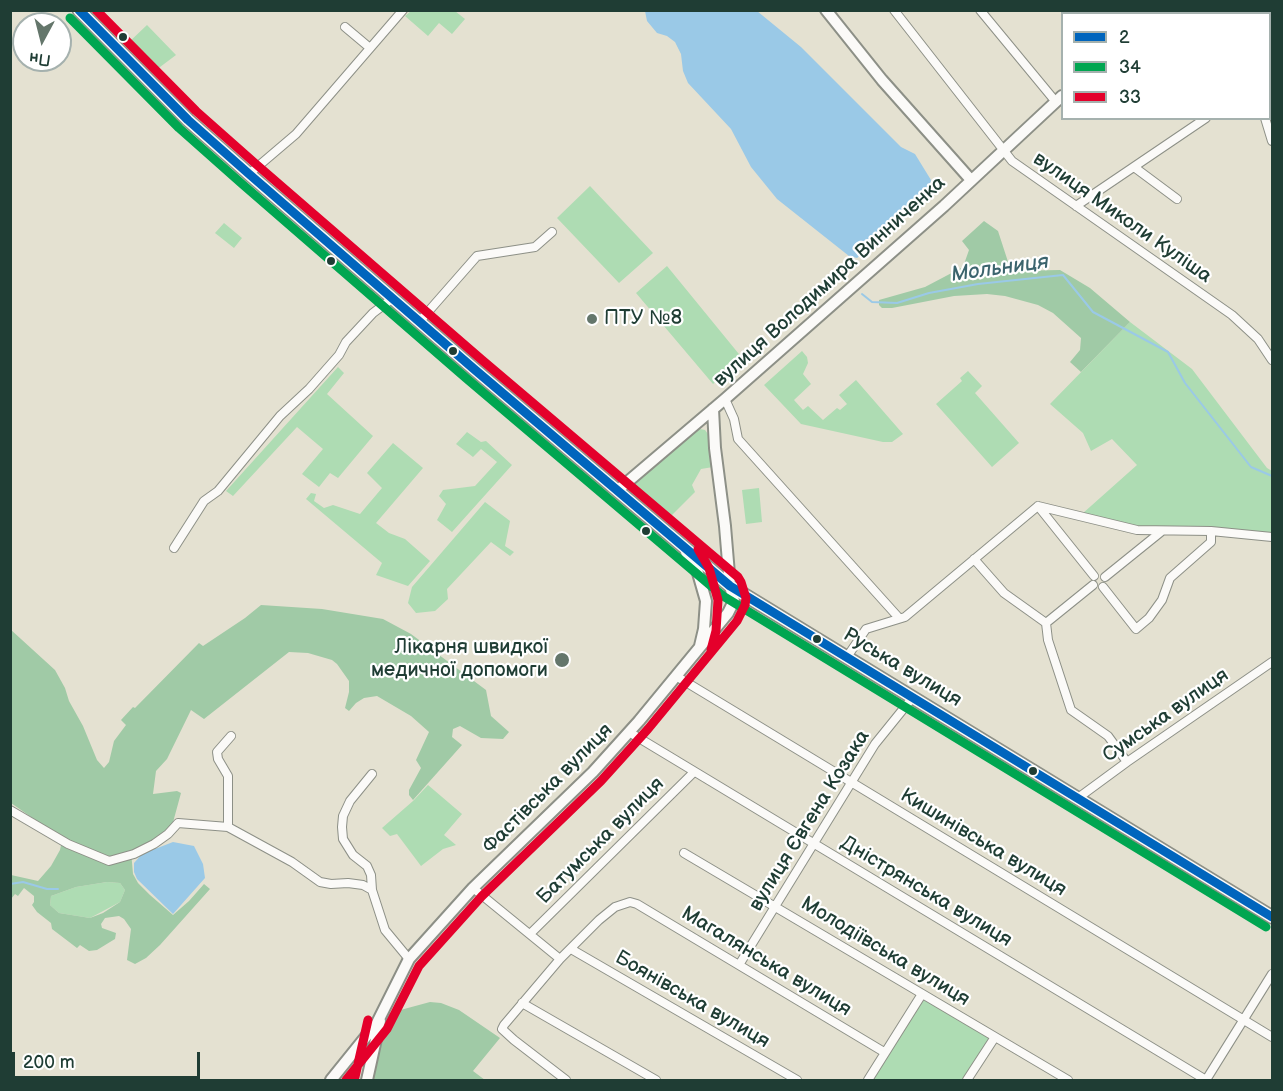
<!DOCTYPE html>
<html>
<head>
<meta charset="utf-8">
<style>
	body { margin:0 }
	#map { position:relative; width:1283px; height:1091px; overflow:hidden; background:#e4e1d1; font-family:"Balsamiq Sans",sans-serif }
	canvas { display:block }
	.frame { position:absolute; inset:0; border:12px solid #1f3d34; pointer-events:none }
	.legend { position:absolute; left:1061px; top:12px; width:210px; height:108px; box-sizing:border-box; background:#fff; border:2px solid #a5b1ae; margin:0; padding:8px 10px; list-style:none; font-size:18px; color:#1f3d34 }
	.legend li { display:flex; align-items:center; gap:12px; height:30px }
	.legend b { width:30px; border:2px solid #a5b1ae }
	.north { position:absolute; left:12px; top:12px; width:60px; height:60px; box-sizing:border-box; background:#fff; border:2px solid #a5b1ae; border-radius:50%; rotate:187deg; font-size:16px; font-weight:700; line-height:24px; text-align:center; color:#1f3d34 }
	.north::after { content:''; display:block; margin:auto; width:21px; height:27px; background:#64766b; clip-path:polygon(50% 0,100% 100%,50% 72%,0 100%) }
	.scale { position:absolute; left:12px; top:1052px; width:188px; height:27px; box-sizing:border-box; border:3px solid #1f3d34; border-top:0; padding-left:8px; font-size:18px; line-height:21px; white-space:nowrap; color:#1f3d34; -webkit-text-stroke:4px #fff; paint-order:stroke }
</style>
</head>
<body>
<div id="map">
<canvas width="1283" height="1091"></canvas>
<div class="frame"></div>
<ul class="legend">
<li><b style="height:8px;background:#0065bd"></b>2</li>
<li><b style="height:8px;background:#00a651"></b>34</li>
<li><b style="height:8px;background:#e4002b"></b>33</li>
</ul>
<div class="north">Пн</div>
<div class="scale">200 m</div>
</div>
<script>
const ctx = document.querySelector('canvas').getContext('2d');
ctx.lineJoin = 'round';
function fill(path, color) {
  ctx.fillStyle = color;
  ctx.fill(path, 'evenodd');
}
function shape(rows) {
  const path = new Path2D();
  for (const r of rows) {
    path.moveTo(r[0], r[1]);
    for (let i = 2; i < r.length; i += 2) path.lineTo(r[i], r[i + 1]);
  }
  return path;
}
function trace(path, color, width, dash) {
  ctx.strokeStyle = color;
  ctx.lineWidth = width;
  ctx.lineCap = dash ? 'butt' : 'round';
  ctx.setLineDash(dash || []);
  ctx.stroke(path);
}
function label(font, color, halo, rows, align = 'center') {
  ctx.font = font + ' "Balsamiq Sans",sans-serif';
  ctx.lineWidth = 4.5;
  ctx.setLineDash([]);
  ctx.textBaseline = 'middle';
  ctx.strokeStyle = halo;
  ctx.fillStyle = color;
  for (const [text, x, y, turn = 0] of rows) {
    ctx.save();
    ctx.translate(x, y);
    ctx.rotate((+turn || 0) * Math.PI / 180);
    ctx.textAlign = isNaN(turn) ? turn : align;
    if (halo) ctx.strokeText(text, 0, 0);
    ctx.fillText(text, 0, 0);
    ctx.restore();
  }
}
fill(shape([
	[455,11,465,19,452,34,439,23,428,36,405,16,411,11],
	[147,25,176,55,152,73,134,55,127,44],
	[590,186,653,253,619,283,557,218],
	[224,223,242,238,234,248,215,233],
	[667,266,743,359,713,384,636,293],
	[1130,322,1192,369,1267,468,1272,471,1272,537,1137,528,1082,514,1137,465,1112,439,1091,451,1083,433,1050,404],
	[802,351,807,357,808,363,803,374,811,384,794,400,803,410,808,406,823,420,837,408,840,410,847,404,839,395,856,380,903,434,892,442,883,442,801,424,764,385],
	[338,367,344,373,327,394,373,436,338,478,330,473,319,487,302,474,323,449,297,427,233,496,226,491],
	[968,371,982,386,975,393,1019,443,992,467,936,404,962,381,960,378],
	[700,429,705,430,708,434,713,467,701,469,692,485,695,492,669,518,662,511,658,514,629,489,629,487,695,430],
	[467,432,481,442,486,441,512,465,452,532,437,520,446,504,439,496,443,490,475,486,497,462,481,449,473,457,456,444],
	[393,443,423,468,376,523,389,533,405,539,430,561,408,586,376,575,382,563,306,499,311,493,316,494,314,501,324,508,333,505,360,514,382,488,367,473],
	[759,488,762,522,746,524,742,490],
	[485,502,510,521,505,546,514,552,510,556,491,542,447,589,448,599,435,611,416,613,408,603,412,587],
	[428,785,462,814,444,835,456,845,443,849,421,866,397,834,390,836,382,828,413,801],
	[107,882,120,883,125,890,120,902,90,918,59,913,50,905,51,896,76,887],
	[922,994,995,1037,968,1080,868,1080]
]), '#aedcb3');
fill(shape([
	[984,221,998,231,1011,271,1060,270,1090,288,1130,322,1081,372,1070,362,1080,350,1081,338,1053,313,1038,305,1005,296,987,294,954,296,892,308,882,308,879,305,879,300,925,287,963,267,969,250,962,241],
	[261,605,322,609,383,619,411,634,486,690,491,716,509,732,503,739,481,738,460,726,453,729,452,737,462,745,413,800,409,795,409,790,421,768,416,760,429,732,411,716,377,696,364,698,356,703,349,711,345,708,349,692,349,681,337,664,332,660,308,653,289,652,204,719,191,710,167,759,156,771,153,794,177,791,181,793,172,826,154,842,131,851,133,874,138,883,150,895,173,915,189,901,204,884,210,889,160,945,146,958,135,964,127,960,131,929,124,919,119,916,105,918,101,924,102,928,116,933,115,939,110,942,97,950,89,951,80,945,77,948,52,929,51,923,37,912,32,905,34,902,34,896,24,888,18,896,15,894,11,899,11,875,38,881,51,866,60,850,63,836,54,833,11,803,10,629,55,670,65,688,69,701,83,726,97,760,104,768,109,762,114,741,126,725,121,720,133,707,135,708,199,643,203,646,245,618],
	[107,882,120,883,125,890,120,902,103,913,90,918,59,913,50,905,51,896,76,887],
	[430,1002,441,1003,459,1010,500,1038,473,1071,485,1080,367,1080,382,1015]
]), '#a0caa6');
fill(shape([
	[757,11,801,47,901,147,915,154,931,180,929,190,924,196,857,258,849,256,777,199,751,167,731,129,688,83,683,71,681,54,675,42,667,36,657,33,647,21,645,11],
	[173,842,194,846,203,864,205,878,173,914,137,879,134,872,134,863,142,854]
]), '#9ac9e7');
trace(shape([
	[862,294,872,302,897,303,929,293,978,284,1063,275,1093,312,1168,352,1185,383,1251,467,1272,476],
	[10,884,23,882,47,889,58,889]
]), '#9ac9e7', 2);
const street = shape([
	[894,10,1012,161,1232,315,1258,339,1272,360],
	[980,10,1056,102],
	[1066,10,1069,14],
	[1159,10,1163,14],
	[345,27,370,48],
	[1270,87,1272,85],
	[1265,118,1272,141],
	[1134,167,1177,199],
	[249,174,296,134,403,10],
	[1076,206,1206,118],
	[420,321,477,256,535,247,552,232],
	[725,399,734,419,738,439,899,618],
	[1038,506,1137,530,1211,531,1272,537],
	[1038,506,1094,576],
	[174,548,204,501,218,491,280,416,309,389,339,355,346,342,373,313,393,298],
	[974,559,1004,593,1046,623],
	[1105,577,1162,531],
	[1093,585,1046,623,1048,640,1071,710,1108,736,1127,762],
	[1103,587,1136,629,1149,618,1162,600,1170,578,1211,542,1211,531],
	[847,657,866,629,905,617,1038,506],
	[676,676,1272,1037],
	[629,732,1206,1080],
	[372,774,350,801,343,816,342,827,343,839,353,855,367,866,371,875,372,890],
	[1078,798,1127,762,1272,662],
	[10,810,68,844,109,861,134,854,154,844,168,834,178,823,228,827,292,862,320,882,331,884,348,883,363,885,372,890,385,930,409,959],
	[228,827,228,776,218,759,217,752,231,736],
	[684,853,1068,1080],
	[473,888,560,959],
	[531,933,694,772],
	[571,949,797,1080],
	[739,965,875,744,913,697],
	[522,1003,656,1080],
	[566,1080,514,1040,502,1029,504,1025,560,959,599,920,615,907,630,902,637,904,884,1052],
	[868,1080,922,994],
	[967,1080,995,1037],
	[1206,1080,1272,974]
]);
const secondary = shape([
	[826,10,882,80,971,180],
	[1149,14,1152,10],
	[618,490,725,399,944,206,1062,96],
	[686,552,698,573,706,601,704,629,700,646],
	[331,1080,377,1023,409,959,473,888,593,772,639,721,728,613,734,601,730,586,725,526,715,448,713,409],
	[367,1080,380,1021]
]);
const primary = shape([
	[79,10,188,120,249,174,474,369,730,586,1272,917]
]);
trace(street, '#8d9087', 10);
trace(secondary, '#8d9087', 14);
trace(primary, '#8d9087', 15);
trace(street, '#fbfaf8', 8);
trace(secondary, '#fbfaf8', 10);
trace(primary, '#fbfaf8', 12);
trace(shape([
	[79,10,188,120,249,174,474,369,730,586,1272,917]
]), '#0065bd', 9);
trace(shape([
	[70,18,179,128,241,183,466,378,723,596,1266,927]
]), '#00a651', 9);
trace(shape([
	[96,10,196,111,257,165,482,360,738,577,741,582,746,598,745,605,737,621,648,729,601,781,482,896,419,966,387,1029,346,1080],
	[698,549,709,568,718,600,716,631,711,650],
	[355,1077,368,1020]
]), '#e4002b', 9);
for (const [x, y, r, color] of [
	[123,37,5,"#1f3d34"],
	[331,261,5,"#1f3d34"],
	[592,319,6,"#64766b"],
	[453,351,5,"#1f3d34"],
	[646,531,5,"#1f3d34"],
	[817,639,5,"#1f3d34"],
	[562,660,8,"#64766b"],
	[1033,771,5,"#1f3d34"]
]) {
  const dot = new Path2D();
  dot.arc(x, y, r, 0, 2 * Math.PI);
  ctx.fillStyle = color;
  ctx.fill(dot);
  trace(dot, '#fff', 2);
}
label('20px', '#1f3d34', '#fff', [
	["вулиця Миколи Куліша",1122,218,35],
	["вулиця Володимира Винниченка",830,282,-42],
	["Руська вулиця",902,668,31],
	["Сумська вулиця",1166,716,-35],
	["Фастівська вулиця",548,789,-45],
	["вулиця Євгена Козака",810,821,-58],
	["Батумська вулиця",601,841,-45],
	["Кишинівська вулиця",983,843,31],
	["Дністрянська вулиця",926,892,31],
	["Молодіївська вулиця",885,952,31],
	["Магалянська вулиця",766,962,31],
	["Боянівська вулиця",692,1000,30]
]);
label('20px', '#1f3d34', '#fff', [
	["ПТУ №8",604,319],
	["Лікарня швидкої",548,648,"right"],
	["медичної допомоги",548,671,"right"]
], 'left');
label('italic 21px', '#3b646d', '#fff', [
	["Мольниця",1000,269,-8]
]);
</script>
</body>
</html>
